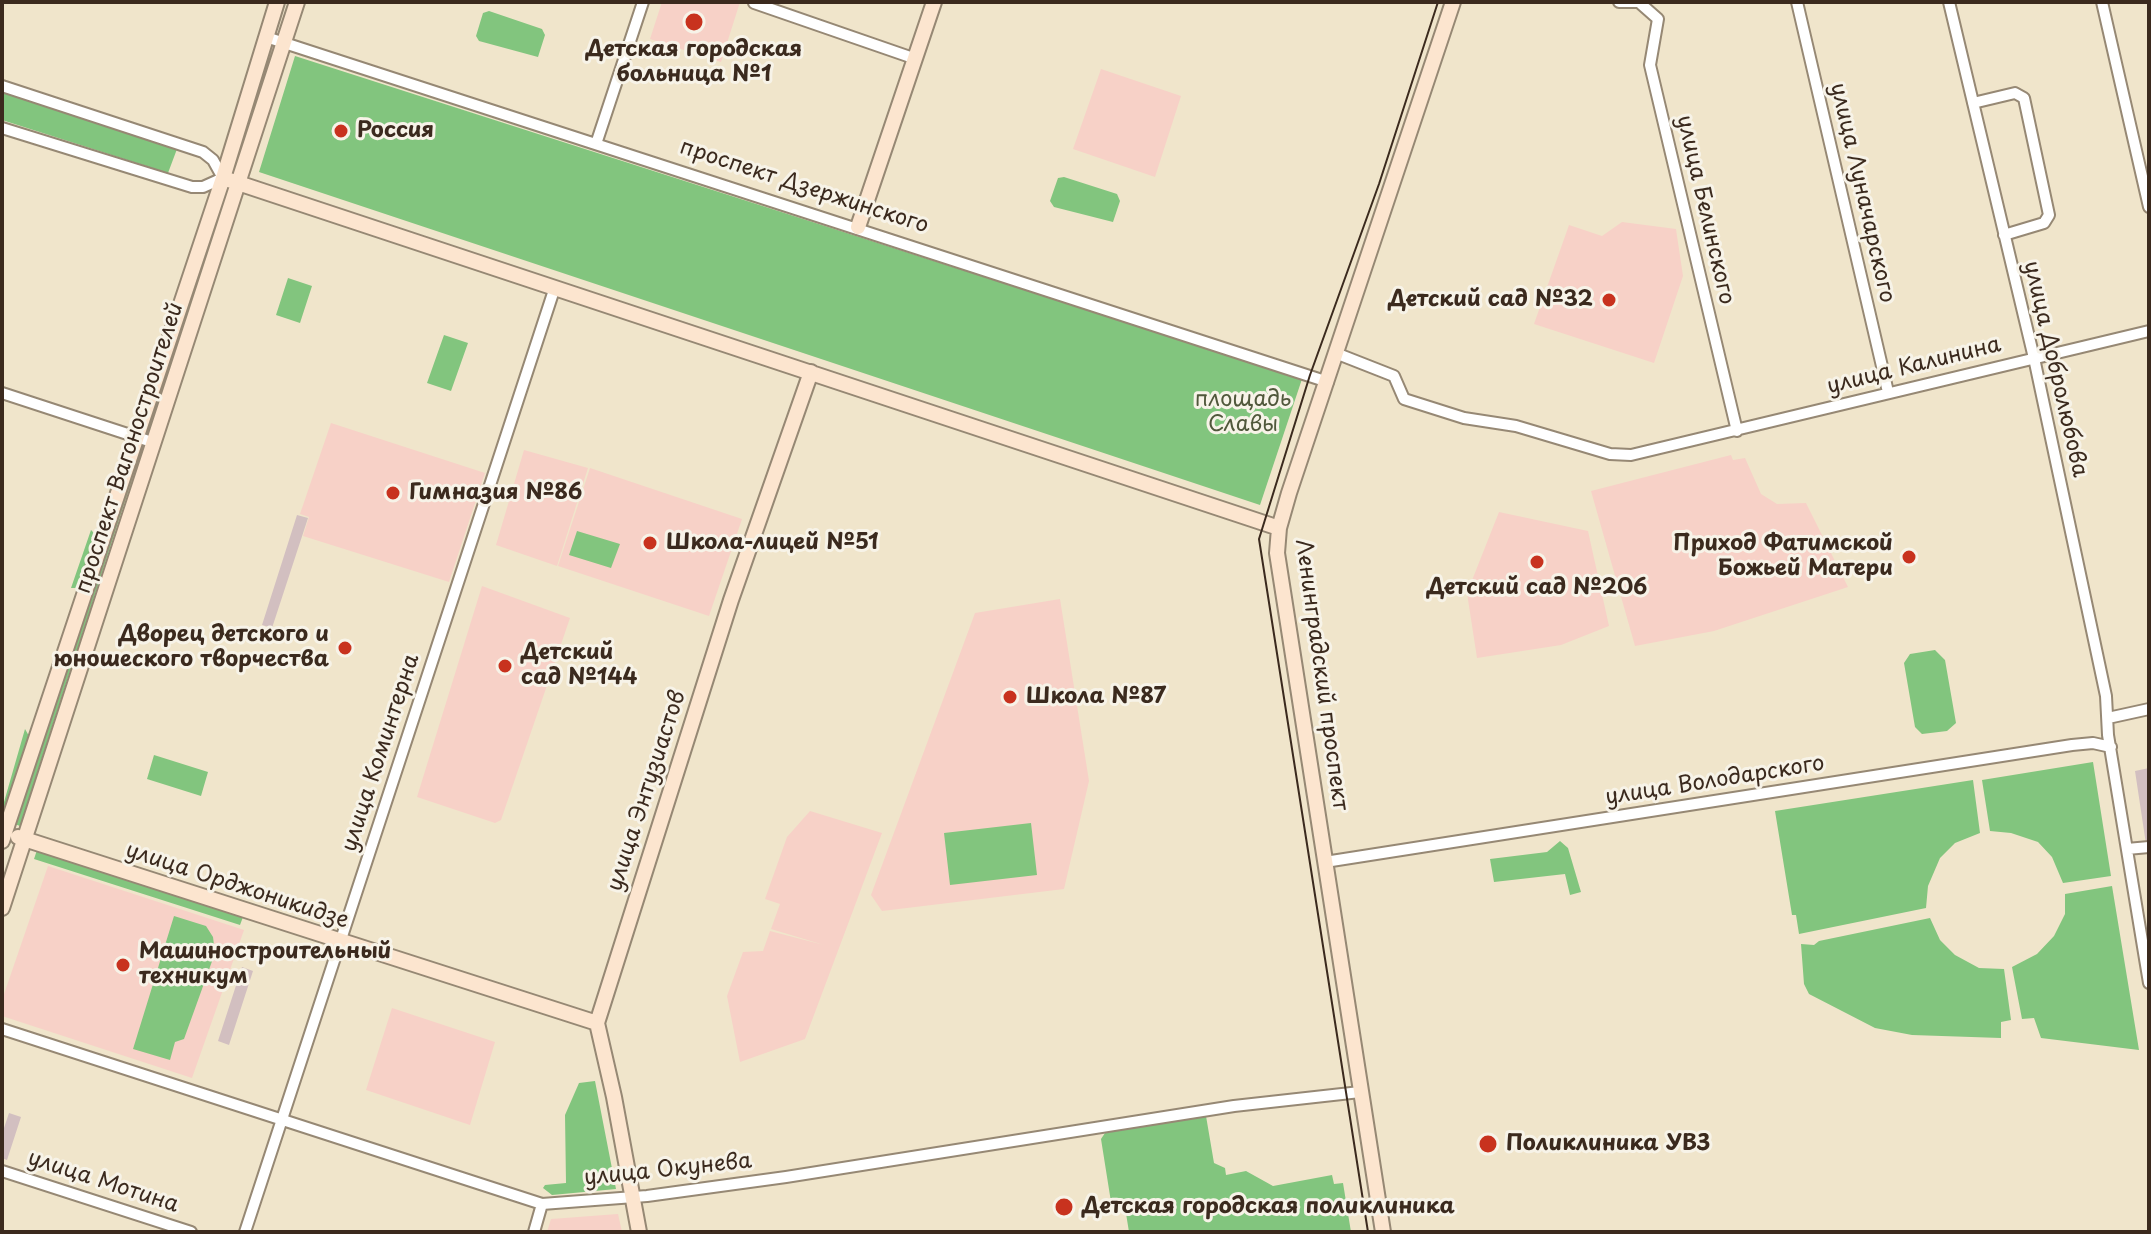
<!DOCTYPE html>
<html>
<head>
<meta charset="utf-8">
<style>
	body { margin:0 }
	#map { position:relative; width:2151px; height:1234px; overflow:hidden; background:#f0e5cb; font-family:"Playpen Sans",sans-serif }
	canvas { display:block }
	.frame { position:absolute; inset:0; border:4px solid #3b2a1e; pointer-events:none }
</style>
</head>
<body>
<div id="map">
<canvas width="2151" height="1234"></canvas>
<div class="frame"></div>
</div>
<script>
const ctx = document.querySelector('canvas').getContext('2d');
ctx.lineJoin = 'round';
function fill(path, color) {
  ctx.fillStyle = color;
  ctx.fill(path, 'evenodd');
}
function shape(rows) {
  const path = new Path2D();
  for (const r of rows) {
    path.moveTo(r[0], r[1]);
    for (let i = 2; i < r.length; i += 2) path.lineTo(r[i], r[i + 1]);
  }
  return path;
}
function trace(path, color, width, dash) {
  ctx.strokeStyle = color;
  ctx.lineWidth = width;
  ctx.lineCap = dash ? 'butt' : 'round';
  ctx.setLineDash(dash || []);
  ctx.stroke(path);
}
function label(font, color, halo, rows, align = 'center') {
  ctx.font = font + ' "Playpen Sans",sans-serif';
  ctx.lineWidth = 6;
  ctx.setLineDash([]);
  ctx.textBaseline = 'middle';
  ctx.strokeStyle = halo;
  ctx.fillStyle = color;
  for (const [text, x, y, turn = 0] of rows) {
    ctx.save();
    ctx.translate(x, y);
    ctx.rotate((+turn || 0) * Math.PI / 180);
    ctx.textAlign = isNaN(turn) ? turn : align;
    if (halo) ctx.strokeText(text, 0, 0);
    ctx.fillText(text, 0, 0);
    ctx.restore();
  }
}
fill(shape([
	[662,2,740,2,721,62,650,39],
	[1101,69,1181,96,1155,177,1073,149],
	[1622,222,1676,229,1683,276,1654,363,1534,324,1569,225,1602,236],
	[331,423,485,473,449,582,303,536,309,517,300,514],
	[524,450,588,468,557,566,496,545],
	[1731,455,1733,460,1745,458,1761,494,1777,504,1806,503,1848,587,1714,631,1635,646,1591,491],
	[590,468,742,519,709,616,558,566],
	[1499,512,1588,531,1609,626,1561,645,1477,658,1467,593],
	[482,586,570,618,501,820,495,823,417,797],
	[1060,599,1089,781,1064,889,882,911,871,895,975,613],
	[810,811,882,833,805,1039,740,1062,727,996,743,952,763,951,770,931,824,945,771,929,780,904,765,899,787,837],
	[48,866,244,930,192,1078,2,1016,2,1000],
	[392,1008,495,1042,470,1125,366,1090],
	[618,1214,622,1232,547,1232,551,1219]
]), '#f7d1c7');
fill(shape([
	[297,515,308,518,272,628,262,625],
	[2149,768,2149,864,2135,771],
	[242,967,253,971,229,1045,218,1041],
	[9,1113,21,1117,7,1160,2,1158,2,1134]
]), '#d2bfc0');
fill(shape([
	[489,11,542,29,545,35,538,57,479,41,476,36,483,13],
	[295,56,1302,379,1260,505,259,172],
	[2,92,177,149,168,173,2,120],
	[1064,177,1117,194,1120,201,1113,222,1054,207,1050,201,1058,178],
	[288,278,312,286,300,323,276,315],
	[444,335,468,343,451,391,427,383],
	[133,449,141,451,74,660,66,657],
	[91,530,96,535,79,588,71,588],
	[577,531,620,544,611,568,569,555],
	[1935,650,1945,660,1956,723,1947,731,1922,734,1915,727,1904,663,1910,654],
	[64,663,72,665,20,826,12,823],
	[25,729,29,736,7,806,2,809],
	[154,755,208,772,201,796,147,779],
	[2093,762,2111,876,2063,883,2052,857,2038,842,2011,833,1990,831,1982,780],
	[1973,780,1980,833,1955,843,1940,858,1928,886,1926,908,1799,934,1796,915,1792,915,1775,811],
	[1031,823,1037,875,950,885,944,833],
	[1560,841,1568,848,1581,892,1570,895,1565,874,1494,882,1490,859,1547,852],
	[37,850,243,917,240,925,34,859],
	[2112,886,2139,1050,2041,1038,2034,1018,2022,1019,2012,967,2037,954,2054,936,2065,914,2065,894],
	[174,916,206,926,213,937,215,953,184,1039,175,1042,170,1060,133,1049],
	[1930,918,1940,940,1955,955,1979,968,2004,969,2011,1020,2001,1022,2001,1038,1912,1035,1875,1028,1809,994,1804,984,1801,944,1814,945,1819,941],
	[595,1081,616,1189,552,1195,543,1188,545,1185,566,1183,565,1115,579,1083],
	[1206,1116,1214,1163,1225,1168,1226,1175,1246,1171,1273,1186,1332,1175,1334,1184,1343,1183,1351,1232,1129,1232,1124,1201,1111,1202,1101,1139,1105,1133]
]), '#82c57e');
const street = shape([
	[1619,2,1644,2],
	[1797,2,1888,392],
	[1949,2,2034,358,2106,696,2108,735,2149,983],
	[2102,2,2149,207],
	[754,3,916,59],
	[1641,4,1658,19,1650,65,1737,431],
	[266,37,1328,382],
	[2,86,203,152,213,160,223,178,203,187,192,187,2,128],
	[1973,103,2015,93,2024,98,2049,215,2044,223,2004,235],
	[596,144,643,2],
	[1338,354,1394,376,1404,399,1464,418,1516,426,1610,454,1631,455,2149,331],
	[2,393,155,443],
	[2108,718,2149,709],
	[2127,849,2149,847],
	[1325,862,2072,745,2093,743,2111,747],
	[2,1029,542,1204,647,1196,786,1177,1234,1106,1360,1092],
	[2,1171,191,1232],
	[245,1232,555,287],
	[534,1232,542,1204]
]);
const secondary = shape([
	[223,178,1279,528],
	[858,227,934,2],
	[18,837,597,1023],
	[2,841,223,178,277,2],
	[2,908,297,2],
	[639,1232,614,1097,597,1023,731,600,811,372],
	[1383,1232,1277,553,1279,528,1289,493,1453,2]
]);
trace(street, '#968874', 14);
trace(secondary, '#968874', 18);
trace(street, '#fff', 10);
trace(secondary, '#fce5cf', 14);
trace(shape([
	[1368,1232,1259,539,1310,375,1379,184,1438,2]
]), '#3b2a1e', 2);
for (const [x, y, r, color] of [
	[694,22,10,"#c8321e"],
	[341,131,8,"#c8321e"],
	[1609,300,8,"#c8321e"],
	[393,493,8,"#c8321e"],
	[650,543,8,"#c8321e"],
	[1909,557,8,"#c8321e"],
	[1537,562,8,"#c8321e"],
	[345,648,8,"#c8321e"],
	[505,666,8,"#c8321e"],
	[1010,697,8,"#c8321e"],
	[123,965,8,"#c8321e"],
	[1488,1144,10,"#c8321e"],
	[1064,1207,10,"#c8321e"]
]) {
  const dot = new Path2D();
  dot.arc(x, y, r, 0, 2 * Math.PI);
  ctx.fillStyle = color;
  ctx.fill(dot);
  trace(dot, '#f7f3e8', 3);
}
label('bold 22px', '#3b2a1e', '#f7f3e8', [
	["Детская городская",694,50,"center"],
	["больница №1",694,75,"center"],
	["Россия",357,131],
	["Детский сад №32",1593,300,"right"],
	["Гимназия №86",409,493],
	["Школа-лицей №51",666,543],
	["Приход Фатимской",1893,544,"right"],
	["Божьей Матери",1893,569,"right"],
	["Детский сад №206",1537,588,"center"],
	["Дворец детского и",329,635,"right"],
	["юношеского творчества",329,660,"right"],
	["Детский",521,653],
	["сад №144",521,678],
	["Школа №87",1026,697],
	["Машиностроительный",139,952],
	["техникум",139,977],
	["Поликлиника УВЗ",1506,1144],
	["Детская городская поликлиника",1082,1207]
], 'left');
label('22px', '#3b2a1e', '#f7f3e8', [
	["проспект Дзержинского",804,187,18],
	["улица Луначарского",1862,193,77],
	["улица Белинского",1705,210,77],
	["улица Калинина",1914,366,-14],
	["улица Добролюбова",2055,369,77],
	["проспект Вагоностроителей",130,448,-72],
	["Ленинградский проспект",1321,675,82],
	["улица Коминтерна",381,753,-72],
	["улица Володарского",1715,781,-9],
	["улица Энтузиастов",647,791,-72],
	["улица Орджоникидзе",237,886,18],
	["улица Окунева",668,1170,-6],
	["улица Мотина",103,1182,18]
]);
label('22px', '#50583b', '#f7f3e8', [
	["площадь",1243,400],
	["Славы",1243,425]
]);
</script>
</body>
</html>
